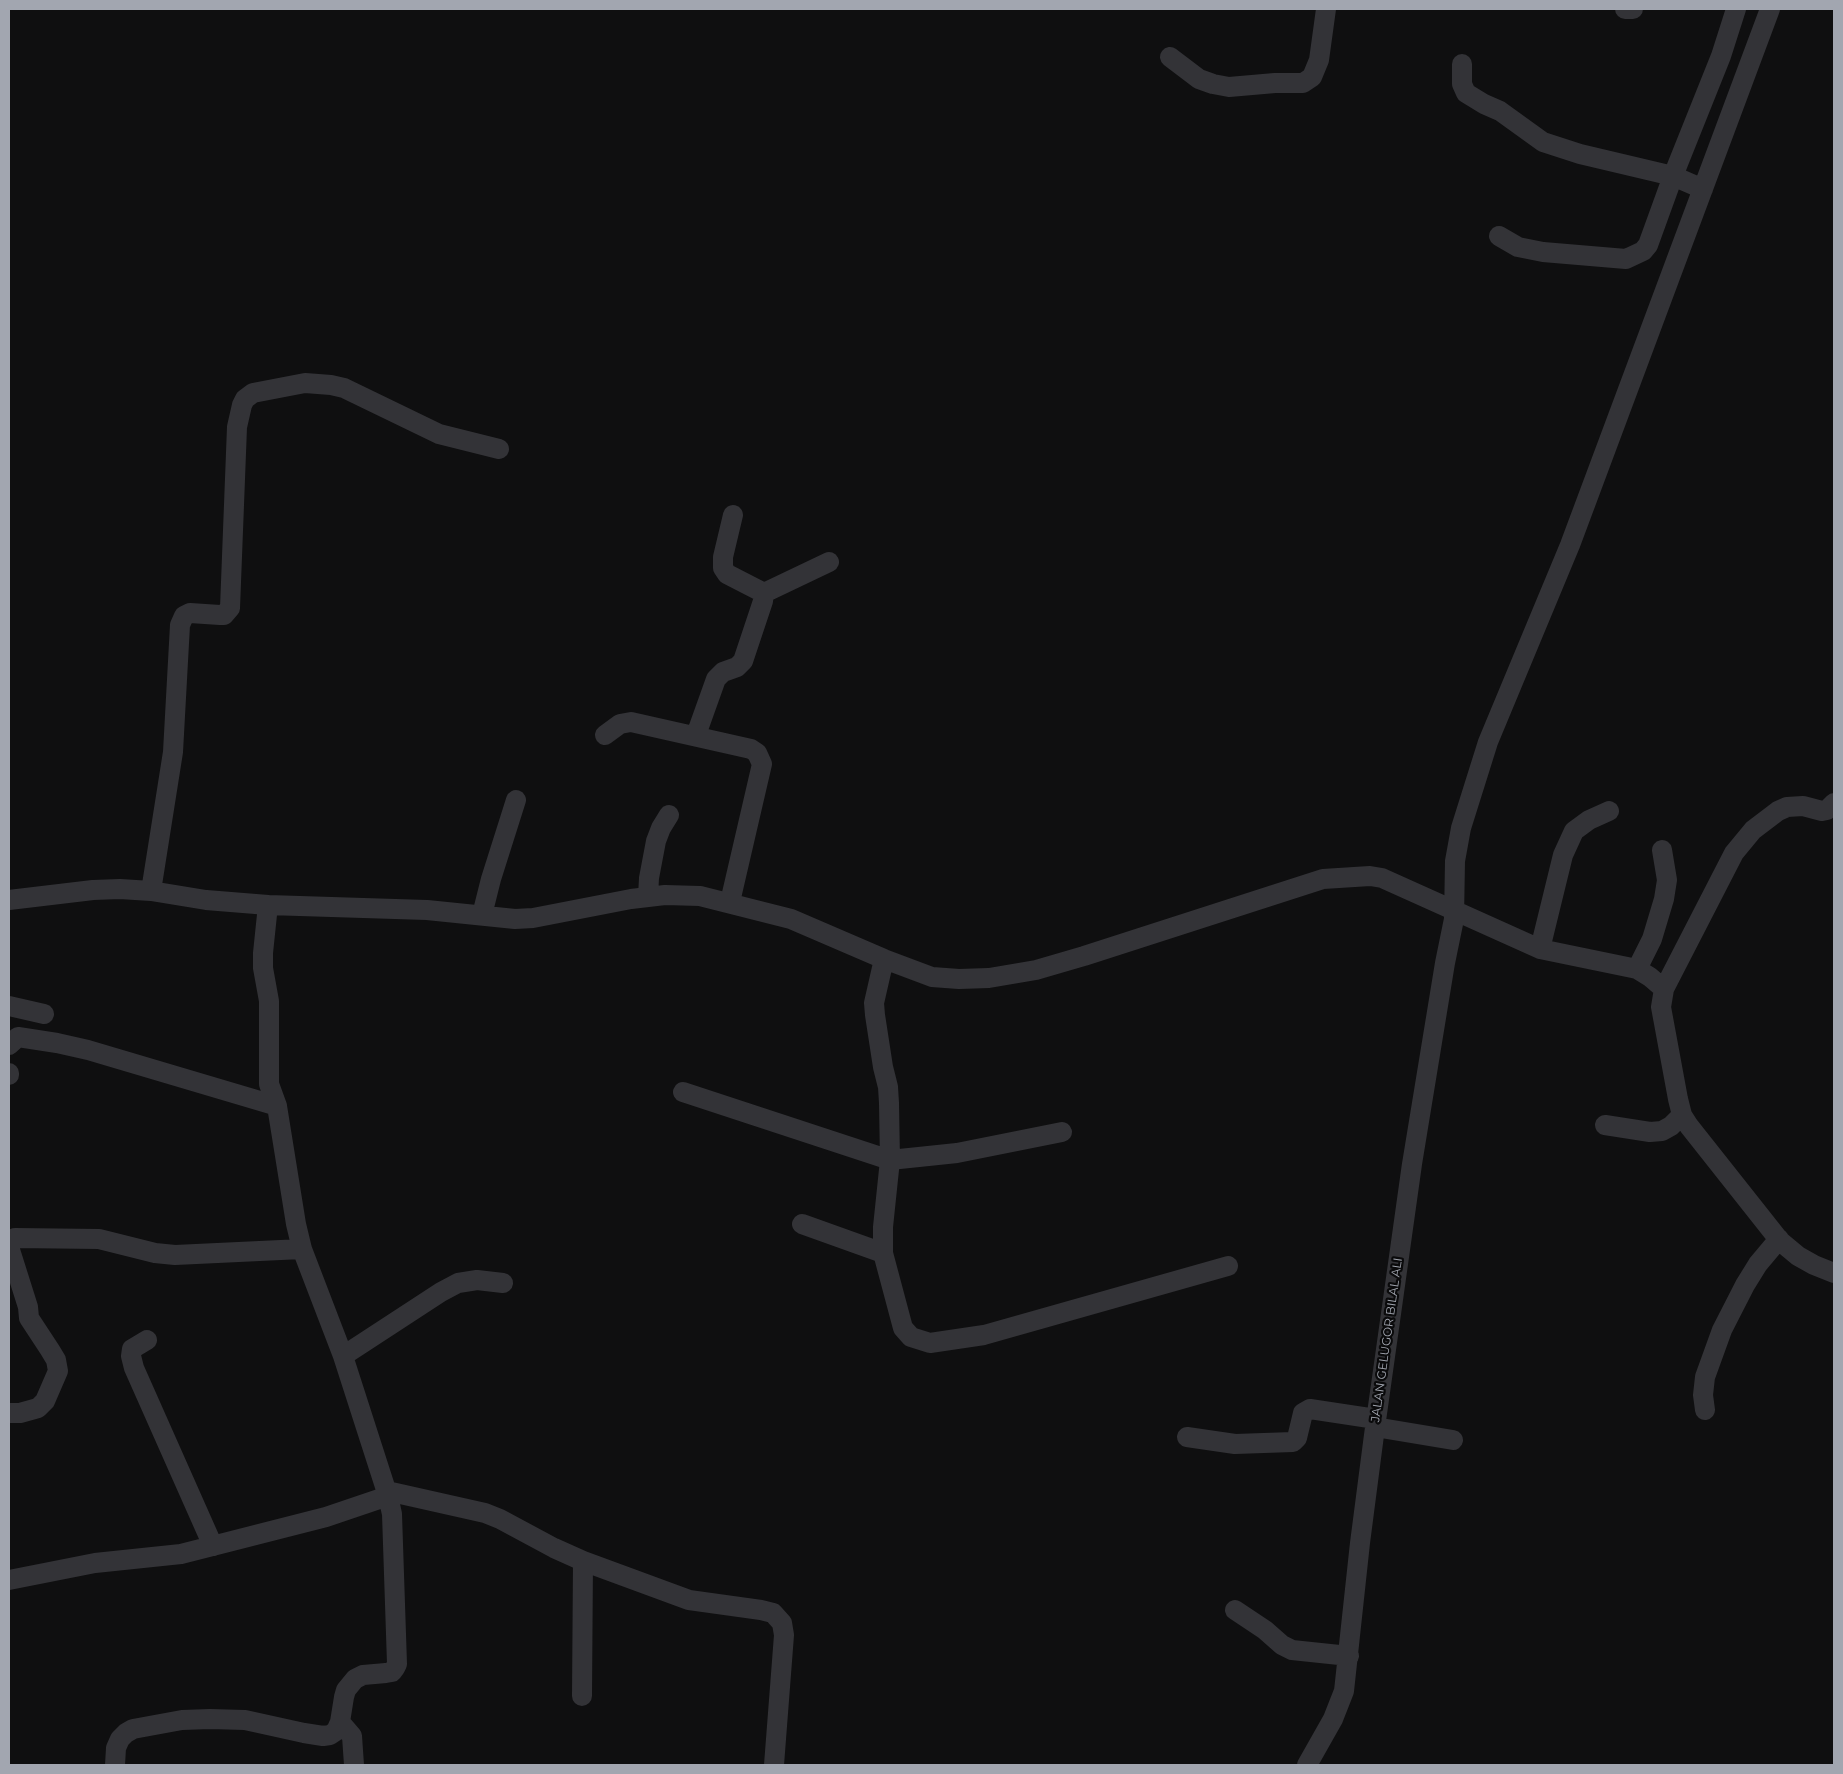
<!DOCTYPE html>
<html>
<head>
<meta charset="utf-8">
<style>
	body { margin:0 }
	#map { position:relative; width:1843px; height:1774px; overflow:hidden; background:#0f0f10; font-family:Montserrat,sans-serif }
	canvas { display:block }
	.frame { position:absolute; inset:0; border:10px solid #a2a6b0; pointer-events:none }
</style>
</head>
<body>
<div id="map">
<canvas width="1843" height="1774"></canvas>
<div class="frame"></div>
</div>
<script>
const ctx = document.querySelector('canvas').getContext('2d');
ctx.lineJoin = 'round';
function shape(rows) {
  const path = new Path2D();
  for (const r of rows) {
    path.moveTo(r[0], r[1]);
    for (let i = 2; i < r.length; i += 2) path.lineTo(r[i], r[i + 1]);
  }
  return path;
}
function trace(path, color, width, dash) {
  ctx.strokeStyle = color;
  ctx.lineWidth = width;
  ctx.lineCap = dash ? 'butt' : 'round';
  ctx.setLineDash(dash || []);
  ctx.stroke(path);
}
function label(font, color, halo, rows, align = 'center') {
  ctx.font = font + ' Montserrat,sans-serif';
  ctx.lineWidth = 4.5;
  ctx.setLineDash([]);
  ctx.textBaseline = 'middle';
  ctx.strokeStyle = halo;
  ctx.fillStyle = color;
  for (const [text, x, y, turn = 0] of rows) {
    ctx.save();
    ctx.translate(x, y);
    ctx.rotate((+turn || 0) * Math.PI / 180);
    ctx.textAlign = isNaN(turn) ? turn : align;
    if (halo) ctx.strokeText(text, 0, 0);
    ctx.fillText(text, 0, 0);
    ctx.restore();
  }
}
trace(shape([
	[1625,9,1633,9],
	[1170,57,1199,79,1213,84,1229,87,1275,83,1303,83,1312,77,1319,60,1326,9],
	[1462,64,1462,84,1466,93,1484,104,1500,111,1543,142,1580,154,1673,176,1703,189],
	[1499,236,1518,247,1543,252,1626,259,1643,251,1648,245,1673,176,1721,56,1736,9],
	[764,593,829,562],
	[605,735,620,724,631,722,751,749,757,753,762,764,730,902],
	[696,735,716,679,723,672,737,667,743,661,763,601,764,593,727,574,723,568,723,557,733,515],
	[1834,803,1827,810,1822,811,1803,806,1787,807,1778,811,1753,830,1734,853,1664,989,1661,1007,1678,1099,1682,1115,1689,1126,1780,1241,1798,1256,1814,1265,1834,1273],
	[151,891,173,752,180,625,184,616,190,613,220,615,224,615,230,608,237,427,242,405,245,399,253,393,305,383,331,385,344,388,439,434,499,449],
	[648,897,649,878,656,841,661,828,669,815],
	[9,900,93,890,120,889,151,891,206,900,268,905,427,910,515,919,533,918,631,899,665,895,700,896,791,919,884,959,932,977,959,979,989,978,1036,970,1084,956,1323,879,1370,876,1382,878,1540,949,1637,969,1650,977,1664,989],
	[268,905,263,953,263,968,269,1001,269,1084,277,1106,296,1224,302,1249,343,1356],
	[482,915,491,879,516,800],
	[1540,949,1563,855,1574,831,1589,820,1609,811],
	[884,959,874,1003,875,1015,883,1067,888,1087,889,1103,890,1160,883,1227,883,1253,903,1328,911,1337,930,1343,984,1335,1228,1266],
	[1637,969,1652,939,1664,899,1667,880,1662,850],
	[9,1006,44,1014],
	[9,1045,18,1037,57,1043,88,1050,277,1106],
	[9,1073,9,1075],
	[683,1092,890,1160,957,1153,1062,1132],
	[1605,1125,1650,1132,1662,1131,1671,1126,1682,1115],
	[802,1224,883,1253],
	[147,1340,132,1349,131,1356,134,1368,213,1546],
	[1705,1410,1703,1395,1705,1377,1722,1330,1745,1285,1758,1264,1779,1239],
	[9,1413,20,1413,38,1408,45,1401,58,1371,56,1360,50,1350,29,1318,28,1307,10,1250,10,1245,15,1238,99,1239,155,1253,175,1255,302,1249],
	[1375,1427,1453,1440],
	[1187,1437,1235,1444,1293,1442,1297,1438,1303,1413,1310,1409,1376,1419],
	[387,1491,485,1513,500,1519,554,1548,583,1561,689,1600,761,1610,773,1613,782,1623,784,1635,774,1765],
	[9,1580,95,1563,181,1554,326,1517,388,1496],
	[1235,1610,1265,1630,1282,1645,1292,1650,1349,1656],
	[582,1696,583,1561],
	[340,1722,352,1736,354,1765],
	[115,1765,116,1748,120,1739,126,1733,133,1729,182,1720,210,1719,245,1720,304,1733,323,1736,330,1735,336,1731,340,1722,344,1697,346,1690,355,1679,363,1675,386,1673,392,1672,395,1668,397,1664,392,1514,388,1496,343,1356,441,1292,458,1283,477,1280,503,1283],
	[1307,1765,1333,1719,1344,1691,1360,1543,1374,1435,1412,1164,1445,963,1454,919,1455,861,1461,828,1488,742,1570,545,1770,9]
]), '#333337', 20);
label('12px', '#a2a6b0', '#0a0a0b', [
	["JALAN GELUGOR BILAL ALI",1387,1340,-82]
]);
</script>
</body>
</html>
